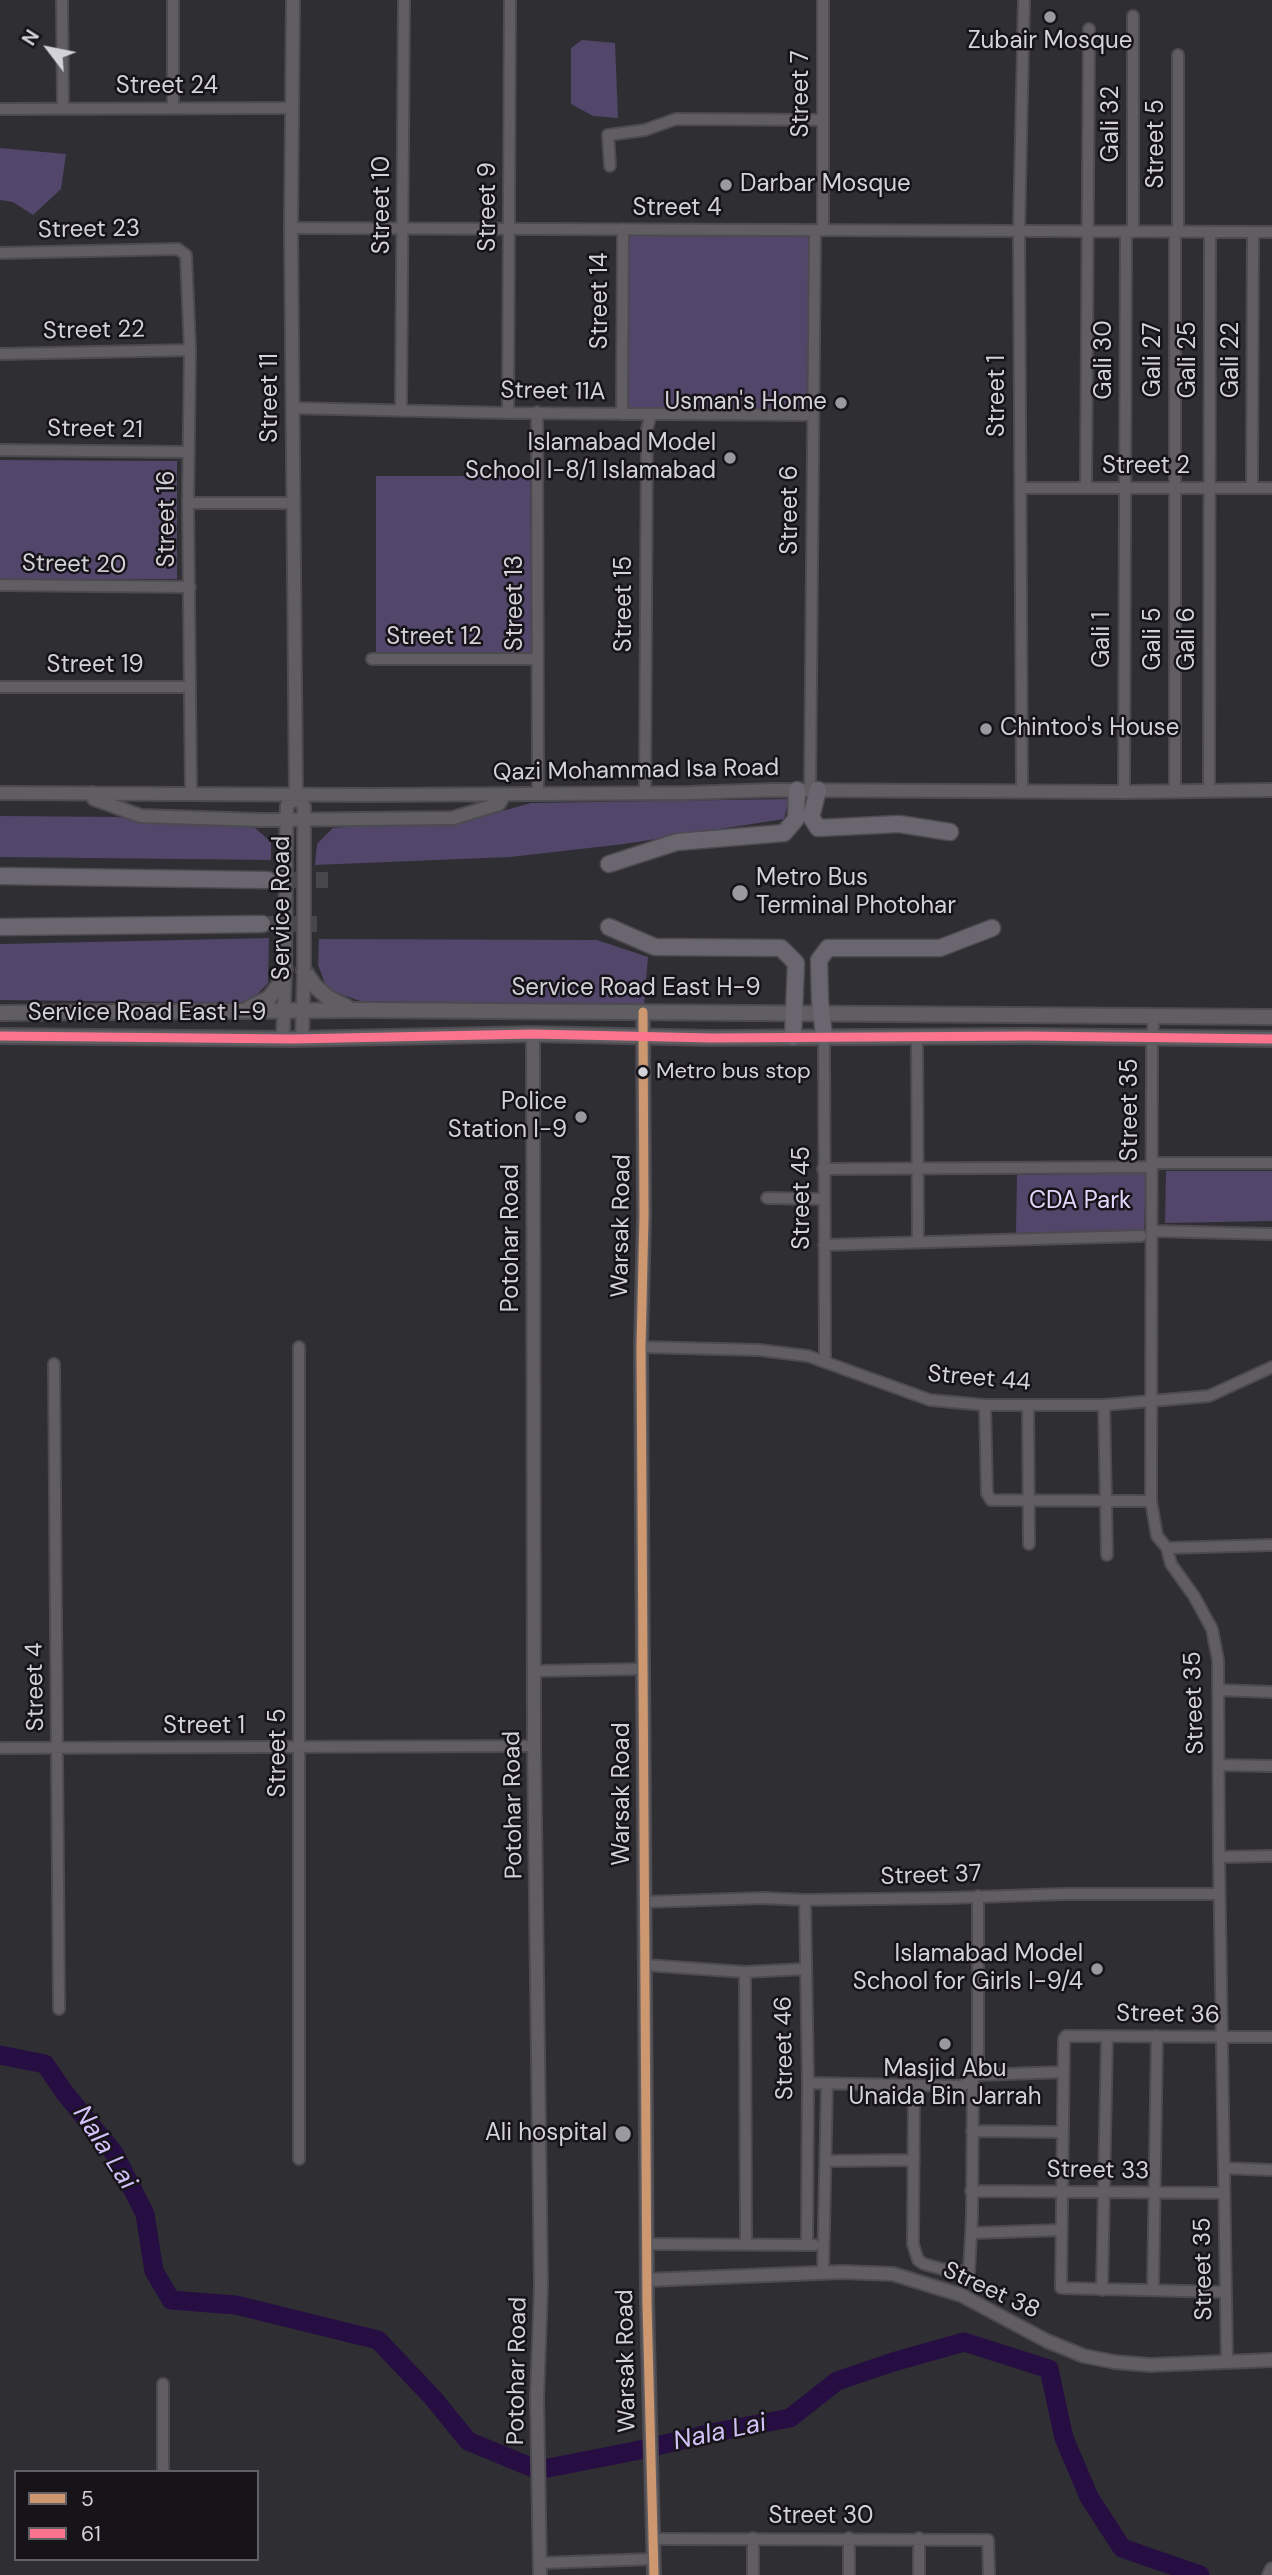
<!DOCTYPE html>
<html>
<head>
<meta charset="utf-8">
<style>
	body { margin:0 }
	#map { position:relative; width:1272px; height:2575px; overflow:hidden; background:#2f2e33; font-family:"DM Sans",sans-serif }
	canvas { display:block }
	.legend { position:absolute; left:14px; top:2470px; width:245px; height:91px; box-sizing:border-box; background:#161419; border:2px solid #626066; margin:0; padding:9px 12px; list-style:none; font-size:21px; color:#d4d2d9 }
	.legend li { display:flex; align-items:center; gap:14px; height:35px }
	.legend b { width:35px; border:2px solid #626066 }
	.north { position:absolute; left:14px; top:14px; width:70px; height:70px; -webkit-text-stroke:5px #161419; paint-order:stroke; rotate:302deg; font-size:19px; font-weight:700; line-height:28px; text-align:center; color:#d4d2d9 }
	.north::after { content:''; display:block; margin:auto; width:24px; height:32px; background:#d4d2d9; clip-path:polygon(50% 0,100% 100%,50% 72%,0 100%) }
</style>
</head>
<body>
<div id="map">
<canvas width="1272" height="2575"></canvas>
<ul class="legend">
<li><b style="height:9px;background:#cd976f"></b>5</li>
<li><b style="height:9px;background:#fc738d"></b>61</li>
</ul>
<div class="north">N</div>
</div>
<script>
const ctx = document.querySelector('canvas').getContext('2d');
ctx.lineJoin = 'round';
function fill(path, color) {
  ctx.fillStyle = color;
  ctx.fill(path, 'evenodd');
}
function shape(rows) {
  const path = new Path2D();
  for (const r of rows) {
    path.moveTo(r[0], r[1]);
    for (let i = 2; i < r.length; i += 2) path.lineTo(r[i], r[i + 1]);
  }
  return path;
}
function trace(path, color, width, dash) {
  ctx.strokeStyle = color;
  ctx.lineWidth = width;
  ctx.lineCap = dash ? 'butt' : 'round';
  ctx.setLineDash(dash || []);
  ctx.stroke(path);
}
function label(font, color, halo, rows, align = 'center') {
  ctx.font = font + ' "DM Sans",sans-serif';
  ctx.lineWidth = 5;
  ctx.setLineDash([]);
  ctx.textBaseline = 'middle';
  ctx.strokeStyle = halo;
  ctx.fillStyle = color;
  for (const [text, x, y, turn = 0] of rows) {
    ctx.save();
    ctx.translate(x, y);
    ctx.rotate((+turn || 0) * Math.PI / 180);
    ctx.textAlign = isNaN(turn) ? turn : align;
    if (halo) ctx.strokeText(text, 0, 0);
    ctx.fillText(text, 0, 0);
    ctx.restore();
  }
}
fill(shape([
	[582,40,615,43,618,118,593,116,571,104,571,48],
	[0,148,66,154,61,189,33,215,13,202,0,200],
	[623,229,808,233,809,413,622,414],
	[0,460,177,461,177,579,0,579],
	[376,476,530,476,532,656,376,654],
	[789,799,784,819,624,844,510,857,315,865,317,844,333,828,371,825,455,824,531,803],
	[0,816,116,817,253,826,271,842,271,860,0,857],
	[269,938,268,983,249,1003,0,1000,0,944,2,944],
	[319,939,597,940,648,957,644,1005,360,1001,327,989,318,965],
	[1166,1171,1272,1171,1272,1221,1165,1223],
	[1146,1173,1144,1230,1016,1233,1017,1175]
]), '#52466a');
trace(shape([
	[0,2055,45,2064,64,2092,114,2153,145,2214,154,2271,171,2300,236,2305,378,2340,433,2398,468,2441,538,2470,635,2451,721,2431,790,2418,837,2381,893,2362,964,2342,1049,2369,1064,2438,1089,2497,1122,2548,1200,2575]
]), '#260e43', 19);
trace(shape([
	[268,880,328,880],
	[262,924,317,924]
]), '#48474c', 16, [16, 8]);
const minor = shape([
	[62,0,63,108],
	[173,0,173,108],
	[823,0,823,230],
	[0,109,291,108],
	[610,166,608,135,645,130,676,119,823,120],
	[291,228,1272,232],
	[1133,232,1133,16],
	[1178,233,1178,55],
	[0,253,178,249,186,255,190,350,188,503,191,795],
	[0,354,190,350],
	[292,408,508,413,813,415],
	[401,411,404,0],
	[537,412,538,794],
	[508,413,510,0],
	[622,414,623,229],
	[0,450,189,452],
	[1020,488,1272,488],
	[1086,488,1089,29],
	[1252,488,1253,232],
	[188,503,292,503],
	[0,585,190,587],
	[372,659,537,659],
	[0,687,190,687],
	[810,790,815,230],
	[1175,790,1175,233],
	[1209,791,1210,233],
	[1022,792,1019,231,1024,0],
	[1124,792,1126,233],
	[645,793,647,429,651,414],
	[1154,1016,1152,1038,1151,1501,1157,1536,1167,1548,1171,1564,1194,1596,1212,1629,1218,1660,1219,1857,1227,2362],
	[824,1036,825,1360],
	[917,1037,918,1241],
	[1152,1163,1272,1163],
	[823,1169,1152,1167],
	[767,1198,824,1199],
	[1152,1231,1272,1234],
	[824,1245,1141,1236],
	[299,1347,299,2159],
	[641,1347,759,1350,808,1356,930,1400,985,1405,1104,1405,1209,1396,1272,1367],
	[54,1364,59,2009],
	[985,1405,987,1493,991,1500,1151,1501],
	[1028,1405,1029,1544],
	[1104,1405,1107,1555],
	[1167,1548,1272,1545],
	[534,1671,643,1669],
	[1219,1690,1272,1692],
	[0,1748,534,1746],
	[1219,1765,1272,1766],
	[1219,1857,1272,1856],
	[805,1900,808,2083,807,2244],
	[645,1902,764,1898,805,1900,947,1898,1064,1894,1219,1894],
	[645,1965,745,1972,804,1969],
	[745,1972,746,2245],
	[978,2075,978,1896],
	[808,2083,962,2086,978,2075,1063,2072],
	[914,2085,913,2244,918,2260,924,2264,942,2269,969,2272,972,2216,973,2077],
	[972,2131,1062,2132],
	[826,2161,914,2160],
	[1224,2168,1272,2170],
	[971,2191,1224,2193],
	[972,2233,1061,2230],
	[647,2244,814,2245],
	[823,2272,827,2084],
	[1102,2290,1107,2036],
	[1153,2290,1157,2036],
	[1225,2292,1061,2288,1064,2039,1066,2036,1272,2037],
	[163,2384,163,2472],
	[919,2538,919,2575],
	[653,2539,988,2540,989,2575],
	[540,2563,654,2559],
	[753,2575,753,2538],
	[849,2575,849,2538]
]);
const tertiary = shape([
	[293,0,291,228,296,798],
	[0,793,372,795,689,793,774,790,1124,792,1272,790],
	[93,793,94,799,141,816,260,820,453,818,499,804,505,794],
	[296,798,304,806,304,848],
	[286,849,287,805,296,798],
	[643,1012,644,1216,641,1347,647,2304,654,2575],
	[533,1034,534,1746,541,2286,537,2397,540,2575],
	[283,1038,285,972],
	[302,1038,304,970],
	[647,2280,842,2272,893,2274,961,2295,1047,2341,1084,2356,1115,2362,1150,2365,1272,2360],
	[1269,2575,1272,2569]
]);
const secondary = shape([
	[304,970,314,985,327,997,347,1007],
	[249,1008,269,998,279,985,285,969],
	[0,1013,360,1010,1272,1017],
	[0,1036,293,1039,533,1034,712,1038,1029,1036,1272,1039]
]);
const primary = shape([
	[818,790,811,817,818,828,899,824,950,832],
	[609,864,677,842,784,833,796,819,797,790],
	[0,876,268,880],
	[0,927,262,924],
	[609,927,655,947,781,948,796,963,793,1037],
	[824,1036,820,1001,819,960,828,948,940,948,992,928]
]);
trace(minor, '#4d4b50', 14);
trace(tertiary, '#4d4b50', 16);
trace(secondary, '#4d4b50', 18);
trace(primary, '#4d4b50', 19);
trace(minor, '#605e63', 10);
trace(tertiary, '#605e63', 12);
trace(secondary, '#605e63', 14);
trace(primary, '#6a6670', 16);
const tertiaryBridge = shape([
	[285,969,286,849],
	[304,970,304,848]
]);
trace(tertiaryBridge, '#4d4b50', 16, []);
trace(tertiaryBridge, '#605e63', 12);
trace(shape([
	[643,1012,644,1216,641,1347,647,2304,654,2575]
]), '#cd976f', 9);
trace(shape([
	[0,1036,293,1039,533,1034,712,1038,1029,1036,1272,1039]
]), '#fc738d', 9);
for (const [x, y, r, color] of [
	[1050,17,7,"#9a999f"],
	[726,185,7,"#9a999f"],
	[841,403,7,"#9a999f"],
	[730,458,7,"#9a999f"],
	[986,729,7,"#9a999f"],
	[740,893,9,"#9a999f"],
	[643,1072,6,"#d4d2d9"],
	[581,1117,7,"#9a999f"],
	[1097,1969,7,"#9a999f"],
	[945,2044,7,"#9a999f"],
	[623,2134,9,"#9a999f"]
]) {
  const dot = new Path2D();
  dot.arc(x, y, r, 0, 2 * Math.PI);
  ctx.fillStyle = color;
  ctx.fill(dot);
  trace(dot, '#161419', 2.5);
}
label('22px', '#d4d2d9', '#161419', [
	["Metro bus stop",656,1072]
], 'left');
label('24px', '#d4d2d9', '#161419', [
	["Zubair Mosque",1050,42,"center"],
	["Darbar Mosque",740,185,"left"],
	["Usman's Home",827,403],
	["Islamabad Model",716,444],
	["School I-8/1 Islamabad",716,472],
	["Chintoo's House",1000,729,"left"],
	["Metro Bus",756,879,"left"],
	["Terminal Photohar",756,907,"left"],
	["Police",567,1103],
	["Station I-9",567,1131],
	["Islamabad Model",1083,1955],
	["School for Girls I-9/4",1083,1983],
	["Masjid Abu",945,2070,"center"],
	["Unaida Bin Jarrah",945,2098,"center"],
	["Ali hospital",607,2134]
], 'right');
label('24px', '#d4d2d9', '#161419', [
	["Street 24",167,87],
	["Street 7",802,94,-90],
	["Gali 32",1112,124,-90],
	["Street 5",1157,144,-90],
	["Street 10",383,205,-90],
	["Street 9",489,207,-90],
	["Street 4",677,209],
	["Street 23",89,230,-1],
	["Street 14",601,301,-90],
	["Street 22",94,331,-1],
	["Gali 30",1105,360,-90],
	["Gali 27",1154,360,-90],
	["Gali 25",1189,360,-90],
	["Gali 22",1232,360,-90],
	["Street 11A",553,392,1],
	["Street 1",998,396,-90],
	["Street 11",271,398,-90],
	["Street 21",95,430,1],
	["Street 2",1146,467],
	["Street 6",791,510,-90],
	["Street 16",168,519,-90],
	["Street 20",74,565,1],
	["Street 13",516,603,-90],
	["Street 15",625,604,-90],
	["Street 12",434,638],
	["Gali 5",1154,639,-90],
	["Gali 6",1188,639,-90],
	["Gali 1",1103,640,-90],
	["Street 19",95,666],
	["Qazi Mohammad Isa Road",636,771,-1],
	["Service Road",283,908,-90],
	["Service Road East H-9",636,989],
	["Service Road East I-9",147,1014],
	["Street 35",1131,1110,-90],
	["Street 45",803,1198,-90],
	["Warsak Road",622,1226,-89],
	["Potohar Road",512,1238,-90],
	["Street 44",979,1379,5],
	["Street 4",36,1687,-91],
	["Street 35",1195,1703,-92],
	["Street 1",204,1727],
	["Street 5",279,1753,-90],
	["Warsak Road",623,1794,-90],
	["Potohar Road",514,1805,-91],
	["Street 37",931,1876,-2],
	["Street 36",1168,2015,1],
	["Street 46",785,2048,-91],
	["Street 33",1098,2171,1],
	["Street 35",1204,2269,-91],
	["Street 38",991,2291,25],
	["Warsak Road",627,2361,-91],
	["Potohar Road",518,2371,-89],
	["Street 30",821,2517]
]);
label('24px', '#e2d7fc', '#161419', [
	["CDA Park",1080,1202]
]);
label('italic 26px', '#d3c2fa', '#161419', [
	["Nala Lai",104,2148,57],
	["Nala Lai",720,2433,-12]
]);
</script>
</body>
</html>
